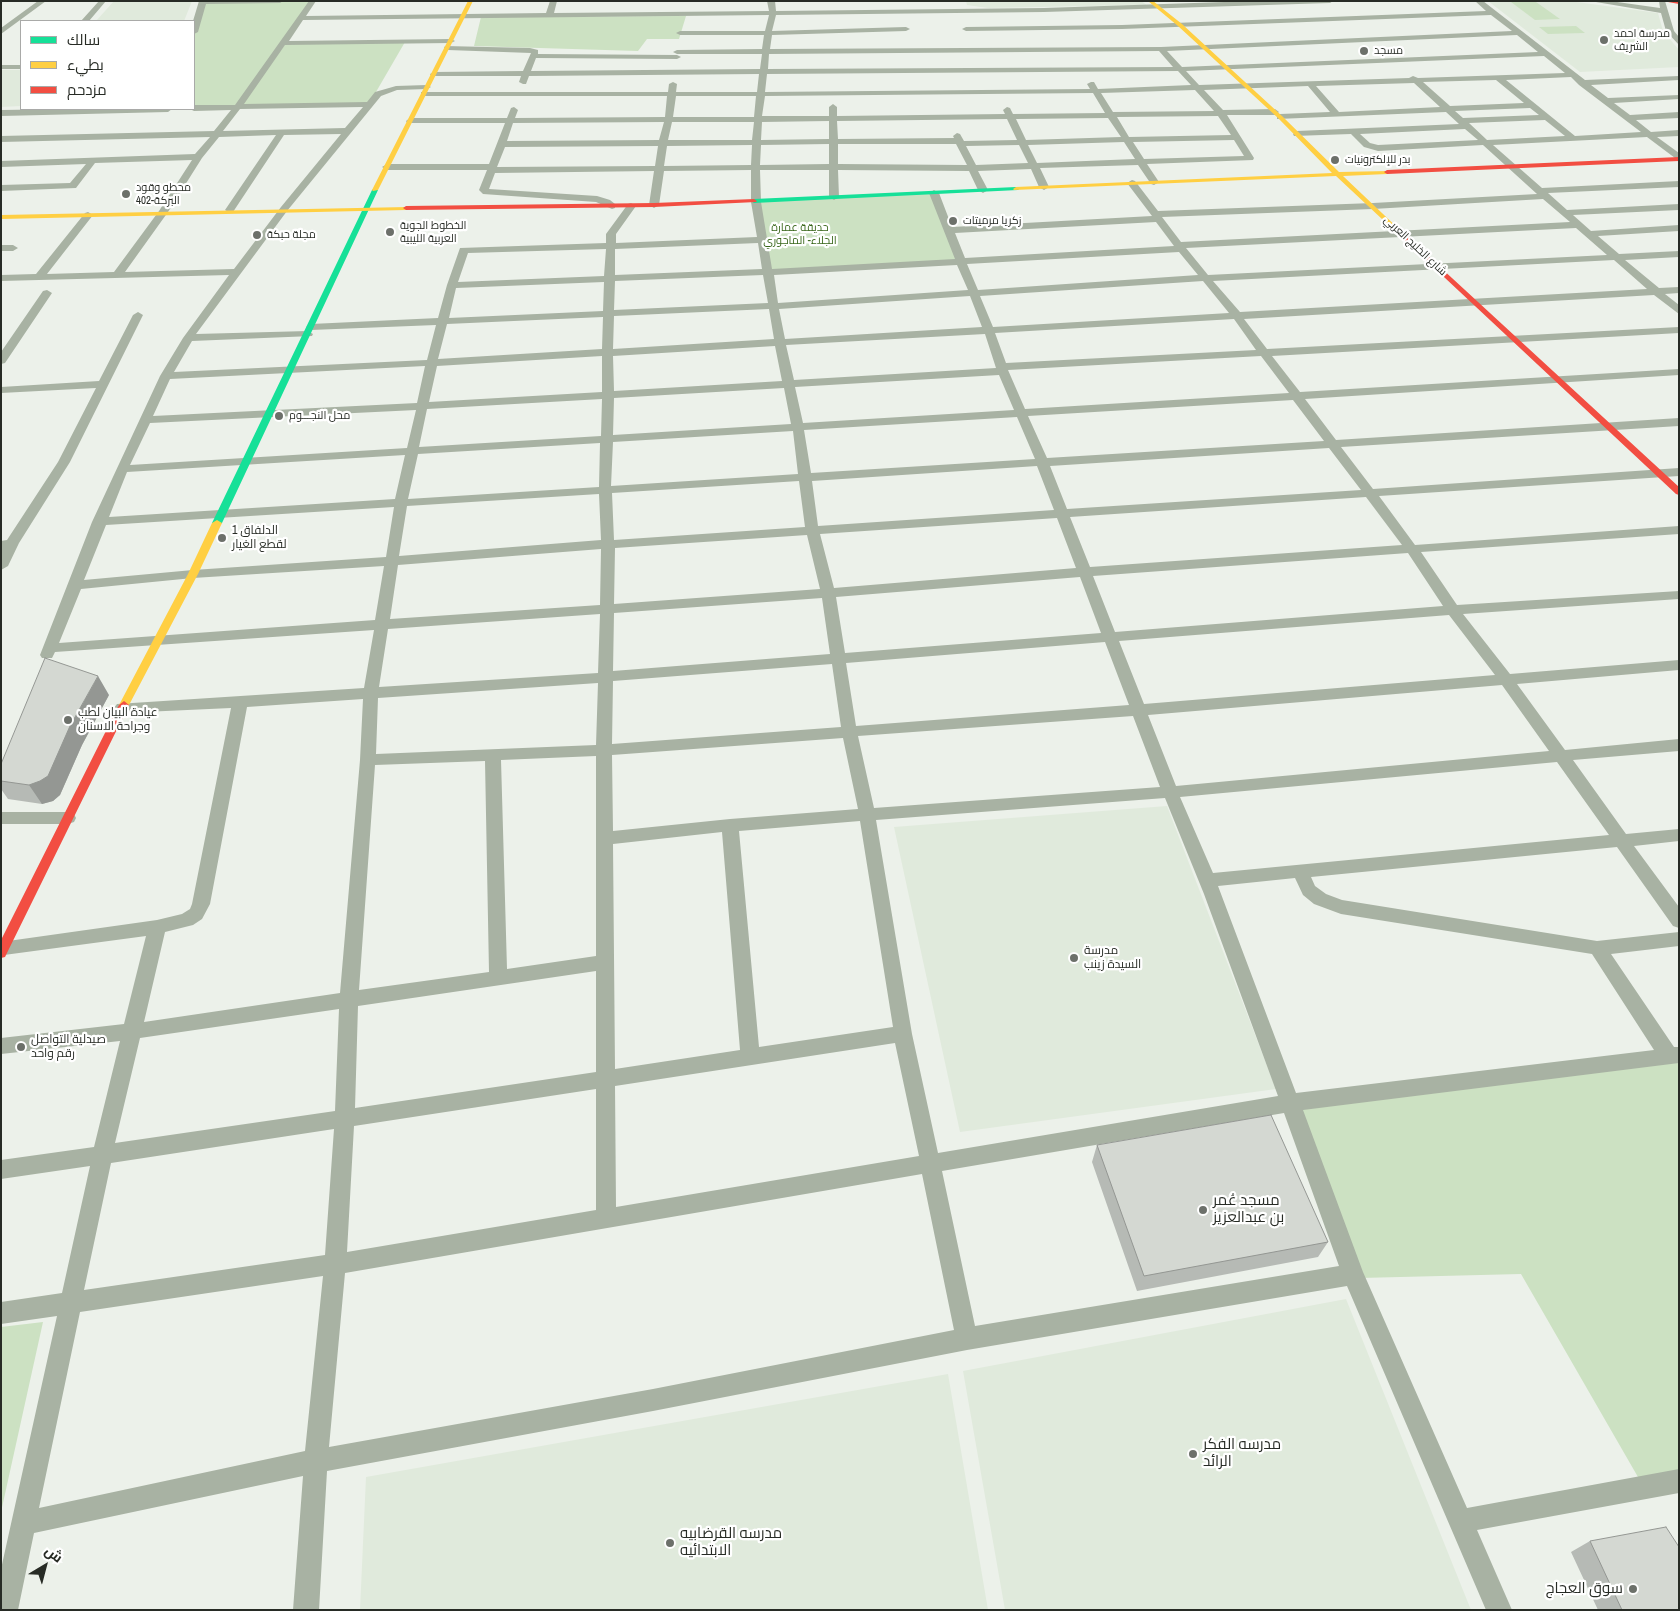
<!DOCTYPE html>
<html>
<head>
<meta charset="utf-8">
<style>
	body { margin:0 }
	#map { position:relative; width:1680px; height:1611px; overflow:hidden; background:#ecf1ea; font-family:"Archivo Narrow",Cairo,sans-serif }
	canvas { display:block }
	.frame { position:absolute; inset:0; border:2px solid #272b25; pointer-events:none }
	.legend { position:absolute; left:20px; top:20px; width:175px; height:90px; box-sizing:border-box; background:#fff; border:1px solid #a9aaa8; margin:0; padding:6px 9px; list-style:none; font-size:15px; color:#272b25 }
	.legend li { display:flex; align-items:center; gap:10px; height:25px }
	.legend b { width:25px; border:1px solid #a9aaa8 }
	.north { position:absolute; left:20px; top:1541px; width:50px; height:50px; -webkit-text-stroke:4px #fff; paint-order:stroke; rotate:37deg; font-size:14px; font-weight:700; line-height:20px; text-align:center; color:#272b25 }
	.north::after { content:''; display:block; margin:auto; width:18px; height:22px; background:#272b25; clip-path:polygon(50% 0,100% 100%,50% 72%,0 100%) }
</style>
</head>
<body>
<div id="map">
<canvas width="1680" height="1611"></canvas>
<div class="frame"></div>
<ul class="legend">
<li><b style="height:6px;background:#16e098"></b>سالك</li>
<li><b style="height:6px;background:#ffcf43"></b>بطيء</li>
<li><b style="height:6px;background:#f24e42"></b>مزدحم</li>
</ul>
<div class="north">ش</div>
</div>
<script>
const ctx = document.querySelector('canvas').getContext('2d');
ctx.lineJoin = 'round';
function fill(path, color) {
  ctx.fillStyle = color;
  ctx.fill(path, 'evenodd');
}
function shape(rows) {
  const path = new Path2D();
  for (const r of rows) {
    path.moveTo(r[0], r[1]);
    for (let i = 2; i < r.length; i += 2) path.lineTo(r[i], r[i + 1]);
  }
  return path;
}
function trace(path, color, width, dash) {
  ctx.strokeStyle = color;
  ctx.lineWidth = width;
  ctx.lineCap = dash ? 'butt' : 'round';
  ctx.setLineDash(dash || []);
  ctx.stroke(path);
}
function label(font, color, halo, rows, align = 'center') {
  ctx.font = font + ' "Archivo Narrow",Cairo,sans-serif';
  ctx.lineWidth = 4.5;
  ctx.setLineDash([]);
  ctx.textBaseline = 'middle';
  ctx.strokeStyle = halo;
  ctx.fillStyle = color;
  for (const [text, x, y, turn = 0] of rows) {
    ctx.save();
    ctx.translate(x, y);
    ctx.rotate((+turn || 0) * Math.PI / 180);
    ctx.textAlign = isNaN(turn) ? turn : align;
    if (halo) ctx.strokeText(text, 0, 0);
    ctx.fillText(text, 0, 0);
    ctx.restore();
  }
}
fill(shape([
	[114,1,192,1,184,21,96,21],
	[966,1,1141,1,1147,5,988,8,967,5],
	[1488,1,1569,1,1658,13,1663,31,1679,50,1679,67,1580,72],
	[1,70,21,70,21,106,1,107],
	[1167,806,1276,1089,960,1132,894,827],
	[1346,1299,1471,1610,1005,1610,963,1371],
	[948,1374,988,1610,360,1610,366,1477]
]), '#e0eadc');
fill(shape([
	[313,1,237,108,194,108,194,35,204,2],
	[1511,2,1536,2,1560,19,1535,20],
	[686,16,679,39,647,39,638,51,474,46,481,17],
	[1576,26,1585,33,1548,34,1539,27],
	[405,42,369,104,238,108,286,43],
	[933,193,960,261,769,271,756,202],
	[1679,1059,1679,1477,1642,1484,1521,1274,1360,1278,1290,1103],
	[43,1322,1,1512,1,1327]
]), '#cce1c2');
fill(shape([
	[38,1,46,1,1,34,1,28,38,1],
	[99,1,106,1,89,21,81,21,99,1],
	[199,1,283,1,280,3,206,4,198,32,194,34,193,21,199,1],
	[309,1,316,1,306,16,546,13,550,1,557,1,554,13,769,11,767,1,775,1,776,11,1044,8,1254,1,1333,1,1330,3,1044,12,776,15,772,31,906,27,910,29,906,31,772,35,770,49,1161,47,1512,31,1491,15,1122,29,966,31,962,29,966,27,1122,25,1486,11,1475,1,1483,1,1585,80,1679,76,1679,80,1591,85,1608,98,1679,95,1679,99,1614,103,1630,115,1679,112,1679,118,1636,120,1651,132,1679,130,1679,136,1657,137,1679,153,1679,161,1647,137,1493,145,1542,188,1679,181,1679,187,1548,193,1567,210,1679,204,1679,210,1573,215,1591,231,1679,225,1679,231,1598,236,1619,254,1679,251,1679,257,1625,260,1659,288,1679,287,1679,293,1665,294,1679,305,1679,314,1654,295,1244,319,1267,349,1679,327,1679,333,1272,356,1300,392,1679,369,1679,375,1305,399,1336,440,1679,418,1679,426,1341,447,1373,489,1679,468,1679,476,1379,496,1415,545,1679,526,1679,534,1421,552,1457,605,1679,591,1679,599,1463,614,1510,674,1679,660,1679,670,1517,684,1565,750,1679,739,1679,751,1573,760,1626,834,1679,829,1679,841,1634,846,1679,907,1679,928,1673,926,1617,847,1311,877,1315,886,1326,894,1342,900,1597,941,1679,932,1679,946,1611,954,1674,1047,1679,1047,1679,1063,1303,1110,1363,1272,1467,1508,1679,1469,1679,1493,1477,1530,1512,1610,1486,1610,1347,1286,967,1350,653,1411,327,1471,319,1610,293,1610,303,1476,34,1533,18,1610,1,1610,1,1569,57,1316,1,1324,1,1302,62,1293,90,1166,1,1179,1,1160,94,1147,120,1041,1,1054,1,1038,124,1024,146,936,4,955,1,954,1,942,157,920,182,914,190,909,192,904,231,708,122,713,117,712,114,708,117,704,364,688,374,630,55,652,52,658,42,658,40,655,92,522,160,376,183,338,229,275,1,281,1,275,36,274,85,213,88,212,93,215,47,274,114,272,159,211,192,160,95,163,76,188,1,191,1,185,70,183,86,164,1,167,1,161,195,154,210,137,1,142,1,136,214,131,231,110,194,111,190,109,194,109,194,105,235,105,309,1],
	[769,15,765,31,680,31,676,33,680,35,764,35,762,49,677,50,673,52,677,54,762,54,760,69,531,71,536,58,677,59,681,57,677,55,538,54,538,50,530,48,445,46,444,48,448,50,531,53,523,71,434,72,430,74,431,76,521,76,519,82,523,84,526,84,529,76,759,74,757,92,676,92,677,84,673,82,669,84,668,92,421,92,421,96,667,96,665,117,515,118,518,110,514,107,511,108,507,118,410,118,406,121,407,123,505,123,489,164,387,164,382,167,387,170,487,170,479,190,483,194,596,202,612,209,615,208,615,204,610,200,597,196,489,189,495,173,654,171,649,205,654,208,659,205,664,171,751,170,751,202,757,237,616,243,616,234,636,206,631,203,628,204,606,234,606,243,460,248,447,285,438,318,311,324,306,327,311,330,436,325,427,360,174,372,192,341,312,336,313,334,308,331,196,334,287,211,381,96,397,90,427,89,431,87,427,85,396,86,375,92,367,102,244,104,285,45,451,43,455,41,451,39,289,41,303,20,769,15],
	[1517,35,1538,52,1182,67,1167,51,1517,35],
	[1159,51,1173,67,768,69,769,54,1159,51],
	[1544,56,1565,73,1418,78,1413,76,1409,78,1199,85,1186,71,1544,56],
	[1178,71,1191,85,1098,89,1094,82,1091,82,1087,84,1090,89,765,92,767,74,1178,71],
	[1571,77,1579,85,1641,132,1575,136,1506,80,1571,77],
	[1496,80,1524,103,1450,106,1423,82,1496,80],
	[1414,83,1440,107,1339,112,1316,86,1414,83],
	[1308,86,1330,112,1280,114,1277,115,1277,119,1446,112,1459,124,1297,131,1293,134,1294,136,1351,134,1364,147,1378,151,1483,145,1537,194,1373,203,1158,211,1135,181,1132,180,1127,183,1152,216,952,227,939,193,934,190,929,193,955,259,772,269,761,202,760,170,829,170,829,197,834,200,839,197,838,170,969,171,978,190,983,193,988,190,978,171,1031,169,1039,187,1044,190,1049,187,1040,168,1138,165,1151,184,1154,185,1159,182,1147,164,1253,160,1254,158,1227,115,1275,115,1279,112,1275,109,1223,110,1204,90,1308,86],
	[1195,90,1214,111,1113,112,1101,93,1195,90],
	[1093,93,1105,113,1013,114,1010,108,1007,107,1003,110,1005,114,837,116,837,107,833,104,829,107,829,116,762,116,765,96,1093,93],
	[676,96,756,96,754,117,673,117,676,96],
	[363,107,345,128,223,131,240,109,363,107],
	[1530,108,1539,115,1463,118,1455,111,1530,108],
	[1218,116,1231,135,1129,137,1117,117,1218,116],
	[1108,118,1121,137,1026,140,1016,119,1108,118],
	[1007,119,1017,140,964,141,960,134,957,133,953,136,954,138,838,139,837,121,1007,119],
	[1545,120,1565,136,1487,140,1469,123,1545,120],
	[829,121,829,139,761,140,762,122,829,121],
	[664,122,659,140,507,141,513,123,664,122],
	[672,122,754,122,752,140,668,140,672,122],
	[1465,129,1478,140,1378,145,1370,143,1360,134,1465,129],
	[341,134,281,207,234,269,125,272,168,212,202,158,219,137,276,135,225,210,230,213,233,212,284,135,341,134],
	[1234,140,1244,156,1144,159,1133,142,1234,140],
	[1124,142,1135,159,1037,163,1028,145,1124,142],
	[829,144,829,164,760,165,761,145,829,144],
	[838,144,956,144,967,165,838,164,838,144],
	[752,145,751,165,664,166,667,146,752,145],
	[1019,145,1028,163,976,165,966,146,1019,145],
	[658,146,655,166,497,167,505,147,658,146],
	[1543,199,1570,222,1181,242,1162,217,1373,209,1543,199],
	[1156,222,1174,246,965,258,955,233,1156,222],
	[1576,228,1607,255,1208,275,1186,248,1576,228],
	[758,243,762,269,615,275,615,249,758,243],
	[606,249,604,276,458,282,468,253,606,249],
	[1179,252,1198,275,978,290,967,264,1179,252],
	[1614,260,1647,289,1240,312,1213,281,1614,260],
	[957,265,968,290,778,303,774,275,957,265],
	[763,275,768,303,614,310,615,281,763,275],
	[1203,281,1229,313,993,327,980,296,1203,281],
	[604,282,603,311,449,318,456,288,604,282],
	[970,296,982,327,785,339,779,309,970,296],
	[769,309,774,339,613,349,614,316,769,309],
	[603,317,602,349,438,359,447,324,603,317],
	[1234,319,1256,350,1006,363,995,333,1234,319],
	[985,334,996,368,794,380,786,345,985,334],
	[775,346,782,381,614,391,613,356,775,346],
	[602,356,602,392,429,402,437,366,602,356],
	[1261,356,1289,393,1025,409,1008,370,1261,356],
	[425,366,417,403,153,416,170,379,425,366],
	[999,375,1014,410,803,423,795,387,999,375],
	[784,388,791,424,613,435,614,398,784,388],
	[602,399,601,436,419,447,427,409,602,399],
	[1293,400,1324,441,1047,458,1028,416,1293,400],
	[416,410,407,448,130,465,150,423,416,410],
	[1017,417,1035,459,811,473,804,430,1017,417],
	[793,431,798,474,611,486,613,442,793,431],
	[600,443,599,487,408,499,418,454,600,443],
	[1329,448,1361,490,1067,509,1050,466,1329,448],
	[405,455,395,499,109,517,127,472,405,455],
	[1037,466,1054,510,818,526,812,481,1037,466],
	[799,481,805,527,614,540,612,493,799,481],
	[599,494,601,540,399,556,407,506,599,494],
	[1366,497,1402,545,1090,567,1070,517,1366,497],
	[394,507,386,557,193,570,84,580,106,525,394,507],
	[1057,518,1076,568,834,588,820,534,1057,518],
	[807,535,820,589,614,604,615,548,807,535],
	[601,549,600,605,390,619,398,565,601,549],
	[1408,553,1443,606,1115,632,1093,576,1408,553],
	[384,566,375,620,59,643,81,589,193,578,384,566],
	[1080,577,1101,633,845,653,836,597,1080,577],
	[822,598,830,654,613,671,614,613,822,598],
	[600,614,598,673,379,687,388,629,600,614],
	[1449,615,1495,675,1144,704,1119,641,1449,615],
	[1105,642,1129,705,856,726,846,663,1105,642],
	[832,664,841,727,612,744,613,681,832,664],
	[598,683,596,745,376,754,378,698,598,683],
	[1502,685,1549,751,1176,786,1148,715,1502,685],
	[363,699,360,760,340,993,144,1022,165,932,193,925,202,919,210,904,247,707,363,699],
	[1133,716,1160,787,874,808,858,736,1133,716],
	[843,738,858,809,730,819,613,831,612,755,843,738],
	[596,756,596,956,507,969,501,760,596,756],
	[485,761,489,972,359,990,375,765,485,761],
	[1557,762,1609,835,1213,873,1180,797,1557,762],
	[1165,798,1204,894,1278,1096,938,1153,912,1034,876,820,1165,798],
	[860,821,893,1027,759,1047,739,831,860,821],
	[722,832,740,1050,615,1069,613,844,722,832],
	[1295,878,1303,895,1314,904,1341,914,1592,954,1654,1050,1296,1093,1218,886,1295,878],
	[596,971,596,1072,355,1108,358,1006,596,971],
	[339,1009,335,1111,115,1143,140,1038,339,1009],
	[895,1043,919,1156,616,1207,615,1086,895,1043],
	[596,1089,596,1210,347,1252,354,1126,596,1089],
	[1284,1113,1339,1266,975,1326,942,1171,1284,1113],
	[334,1129,325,1255,84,1290,111,1163,334,1129],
	[922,1174,954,1330,653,1389,329,1447,345,1273,922,1174],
	[323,1276,305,1451,39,1508,80,1312,323,1276],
	[1590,1,1610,1,1660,8,1659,1,1665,1,1674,31,1679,37,1679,45,1666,31,1661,13,1590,1],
	[1,65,21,65,21,69,1,69,1,65],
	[73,109,172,109,168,112,1,116,1,110,73,109],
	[1,245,13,245,18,248,13,251,1,251,1,245],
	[47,290,52,293,5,363,1,364,1,352,43,291,47,290],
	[138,312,143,315,70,462,19,543,8,566,1,570,1,541,7,540,58,462,96,388,1,393,1,387,99,381,133,315,138,312],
	[1,812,68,812,74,814,76,818,74,822,68,824,1,824,1,812]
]), '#a8b2a3');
fill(shape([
	[1016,187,1019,189,1018,190,754,203,751,201,754,199,1016,187],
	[375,188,378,190,222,523,217,526,214,525,212,523,372,190,375,188]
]), '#16e098');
fill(shape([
	[468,1,473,1,378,190,373,191,372,190,468,1],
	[1148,1,1153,1,1182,24,1282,116,1339,172,1389,171,1389,173,1387,174,1343,176,1402,232,1402,234,1398,234,1336,176,1014,190,1013,189,1016,187,1332,173,1278,118,1178,26,1148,1],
	[408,207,408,209,406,210,1,219,1,215,408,207],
	[217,520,222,523,198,574,129,705,128,708,120,708,119,705,188,574,212,523,217,520]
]), '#ffcf43');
fill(shape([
	[1666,1,1679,1,1679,4,1668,2,1666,1],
	[1679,157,1679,161,1387,174,1384,172,1387,170,1679,157],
	[754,199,757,201,756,202,654,207,406,210,403,208,406,206,654,203,754,199],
	[1398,232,1402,232,1679,487,1679,495,1676,494,1398,234,1398,232],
	[124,701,129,705,5,957,1,958,1,940,119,705,124,701]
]), '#f24e42');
fill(shape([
	[109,695,82,745,60,795,53,801,42,804,8,799,1,789,1,764],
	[1097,1145,1328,1242,1318,1257,1137,1291,1092,1162],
	[1590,1541,1679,1610,1598,1610,1571,1552]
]), '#b6bab5');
fill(shape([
	[98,676,109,695,82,745,60,795,53,801,42,804,29,785,70,726]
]), '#949793');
const building = shape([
	[45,658,98,676,70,726,48,776,40,781,29,785,1,781,1,764,45,658],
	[1271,1115,1328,1242,1144,1276,1097,1145,1271,1115],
	[1666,1527,1679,1547,1679,1610,1622,1610,1590,1541,1666,1527]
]);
fill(building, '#d4d8d2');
trace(building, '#949793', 1);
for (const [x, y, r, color] of [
	[1604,40,5,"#6c706a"],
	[1364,51,5,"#6c706a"],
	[1335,160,5,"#6c706a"],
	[126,194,5,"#6c706a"],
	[953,221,5,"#6c706a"],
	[390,232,5,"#6c706a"],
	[257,235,5,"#6c706a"],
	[279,416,5,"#6c706a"],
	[222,538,5,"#6c706a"],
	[68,720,5,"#6c706a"],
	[1074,958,5,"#6c706a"],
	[21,1047,5,"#6c706a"],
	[1203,1210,5,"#6c706a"],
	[1193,1454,5,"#6c706a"],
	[670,1543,5,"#6c706a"],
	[1633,1589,5,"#6c706a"]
]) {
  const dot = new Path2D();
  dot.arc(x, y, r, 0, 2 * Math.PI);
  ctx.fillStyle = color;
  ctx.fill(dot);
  trace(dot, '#fff', 2);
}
label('11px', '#272b25', '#fff', [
	["مدرسة احمد",1614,34],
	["الشريف",1614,47],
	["مسجد",1374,51],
	["بدر للإلكترونيات",1345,160],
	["محطو وقود",136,188],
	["402-البركة",136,201],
	["زكريا مرميتات",963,221],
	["الخطوط الجوية",400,226],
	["العربية الليبية",400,239],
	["مجلة حبكة",267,235],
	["محل النجـــوم",289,416]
], 'left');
label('11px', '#386619', '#fff', [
	["حديقة عمارة",800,228],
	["الجلاء- الماجوري",800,241]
]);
label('11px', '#272b25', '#fff', [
	["شارع الخليج العربي",1415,246,43]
]);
label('12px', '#272b25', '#fff', [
	["الدلفاق 1",232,531],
	["لقطع الغيار",232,545],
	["عيادة البيان لطب",78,713],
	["وجراحة الاسنان",78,727],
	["مدرسة",1084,951],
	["السيدة زينب",1084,965],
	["صيدلية التواصل",31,1040],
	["رقم واحد",31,1054]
], 'left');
label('15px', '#272b25', '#fff', [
	["مسجد عُمر",1213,1201],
	["بن عبدالعزيز",1213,1218],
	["مدرسه الفكر",1203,1445],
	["الرائد",1203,1462],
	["مدرسه القرضابيه",680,1534],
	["الابتدائيه",680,1551],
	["سوق العجاج",1623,1589,"right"]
], 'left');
</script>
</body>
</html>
